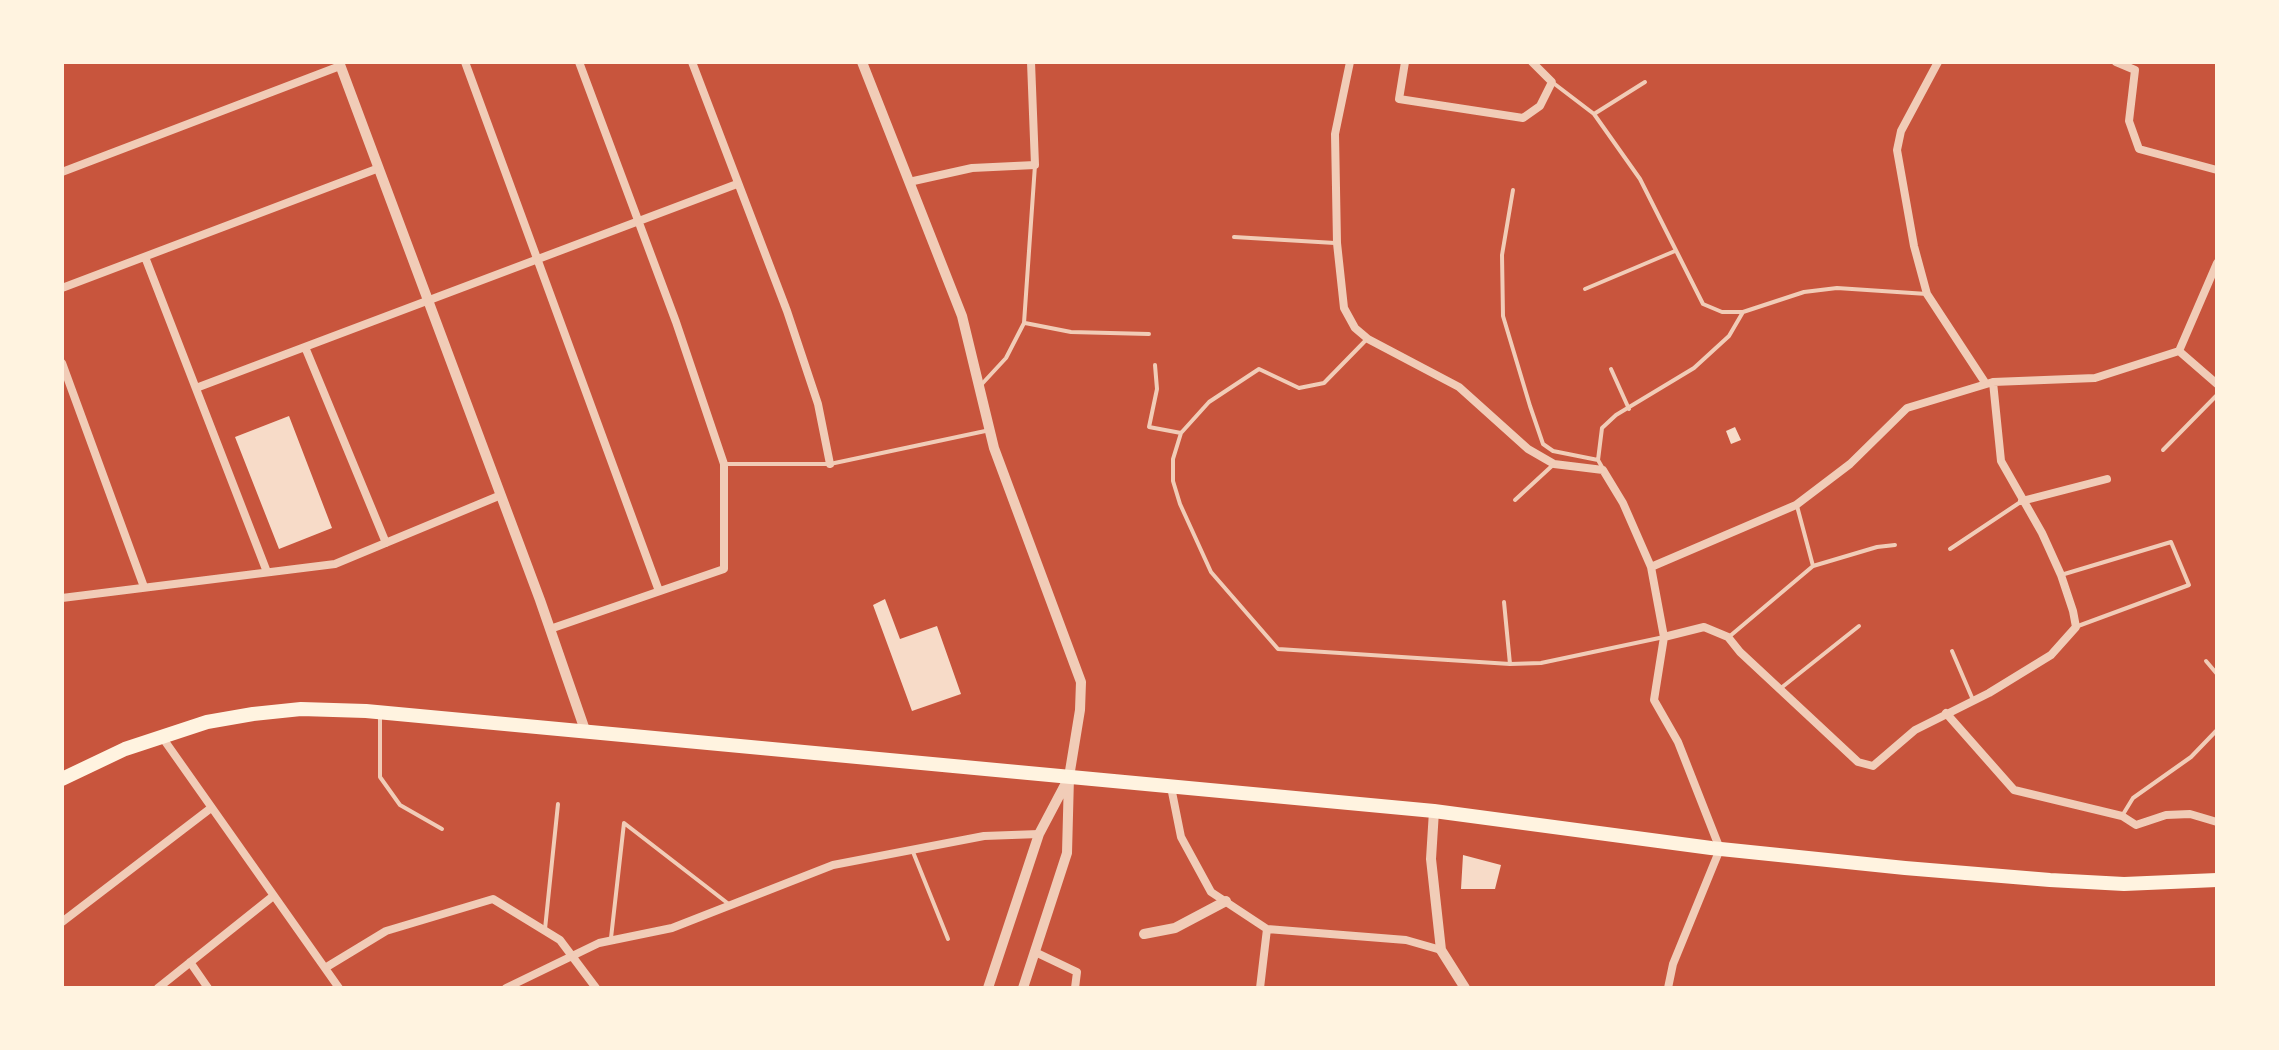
<!DOCTYPE html>
<html>
<head>
<meta charset="utf-8">
<style>
	body { margin:0 }
	#map { position:relative; width:2279px; height:1050px; overflow:hidden; background:#c8553d; font-family:Inter,sans-serif }
	canvas { display:block }
	.frame { position:absolute; inset:0; border:64px solid #fff3e0; pointer-events:none }
</style>
</head>
<body>
<div id="map">
<canvas width="2279" height="1050"></canvas>
<div class="frame"></div>
</div>
<script>
const ctx = document.querySelector('canvas').getContext('2d');
ctx.lineJoin = 'round';
function fill(path, color) {
  ctx.fillStyle = color;
  ctx.fill(path, 'evenodd');
}
function shape(rows) {
  const path = new Path2D();
  for (const r of rows) {
    path.moveTo(r[0], r[1]);
    for (let i = 2; i < r.length; i += 2) path.lineTo(r[i], r[i + 1]);
  }
  return path;
}
function trace(path, color, width, dash) {
  ctx.strokeStyle = color;
  ctx.lineWidth = width;
  ctx.lineCap = dash ? 'butt' : 'round';
  ctx.setLineDash(dash || []);
  ctx.stroke(path);
}
fill(shape([
	[289,416,332,528,279,549,235,437],
	[1735,427,1741,440,1731,444,1726,431],
	[885,599,900,639,937,626,961,694,912,711,873,605],
	[1463,855,1501,865,1495,889,1461,889]
]), '#f7dbc8');
trace(shape([
	[1552,82,1594,114,1640,179,1703,304,1722,312,1743,312,1804,292,1837,288,1927,294],
	[1594,114,1645,82],
	[1513,190,1502,255,1503,316,1530,406,1543,444,1553,451,1598,460],
	[1234,237,1335,243],
	[1585,289,1675,251],
	[1025,323,1071,332,1149,334],
	[1366,340,1324,383,1299,388,1259,369,1209,402,1181,433,1173,459,1173,481,1180,504,1211,572,1278,649,1510,664,1541,663,1664,637],
	[1155,365,1157,389,1149,427,1181,433],
	[1611,369,1629,409],
	[981,385,1006,358,1024,323,1035,165],
	[2163,450,2217,395],
	[726,464,830,464,990,430],
	[1602,467,1598,460,1602,428,1616,415,1694,368,1729,336,1743,312],
	[1515,500,1554,464],
	[1797,506,1813,566],
	[1950,549,2022,501],
	[2061,575,2171,542,2189,585,2078,626],
	[1504,602,1510,664],
	[1730,636,1813,566,1877,547,1895,545],
	[1952,651,1973,700],
	[2206,661,2217,674],
	[1781,688,1859,626],
	[380,715,380,777,400,805,442,829],
	[2122,816,2133,798,2191,757,2217,730],
	[913,852,948,939],
	[545,929,558,804],
	[611,938,624,823,730,905]
]), '#f1ccb7', 4);
trace(shape([
	[465,62,659,591],
	[692,62,787,311,818,404,830,464],
	[1350,62,1335,134,1337,243,1344,308,1355,328,1368,339,1459,387,1528,449,1554,464,1603,470,1623,503,1651,567,1664,637,1654,700,1678,742,1720,849,1673,964,1668,988],
	[1405,62,1399,99,1523,118,1540,106,1552,82,1532,62],
	[1938,62,1901,131,1897,150,1914,246,1927,294,1986,384],
	[2116,62,2135,70,2129,121,2139,149,2217,170],
	[62,172,340,66],
	[909,182,972,168,1035,165,1031,62],
	[145,257,267,572],
	[2217,263,2179,351,2217,384],
	[62,288,379,168],
	[305,347,386,543],
	[62,363,144,587],
	[196,388,737,184],
	[2022,501,2107,479],
	[1651,567,1796,505,1850,464,1907,408,1993,382,2095,378,2179,351],
	[62,598,335,564,501,495],
	[550,629,724,569,724,464,676,322,579,62],
	[1664,637,1704,627,1728,637,1740,652,1858,762,1873,766,1915,730,1989,693,2051,655,2076,627,2073,611,2061,575,2042,533,2001,461,1993,382],
	[1946,713,2014,790,2122,816,2136,825,2166,815,2190,814,2217,822],
	[162,737,339,988],
	[1171,787,1181,837,1211,892,1267,929,1406,940,1441,950],
	[62,922,211,808],
	[1035,952,1077,972,1075,988],
	[190,962,208,988],
	[325,968,386,931,493,899,560,940,596,988],
	[158,988,272,897],
	[506,988,599,943,672,928,833,865,984,836,1039,834],
	[1260,988,1267,929]
]), '#f1ccb7', 8);
trace(shape([
	[339,62,540,600,586,733],
	[862,62,962,316,994,448,1081,682,1080,710,1069,777,1067,853,1023,988],
	[1434,811,1431,859,1441,950,1465,988],
	[1144,934,1175,928,1226,901],
	[988,988,1039,834,1067,781]
]), '#f1ccb7', 10);
trace(shape([
	[62,779,125,749,207,722,253,714,301,709,366,711,1434,811,1711,848,1905,868,2050,880,2124,884,2217,880]
]), '#fff3e0', 14);
</script>
</body>
</html>
